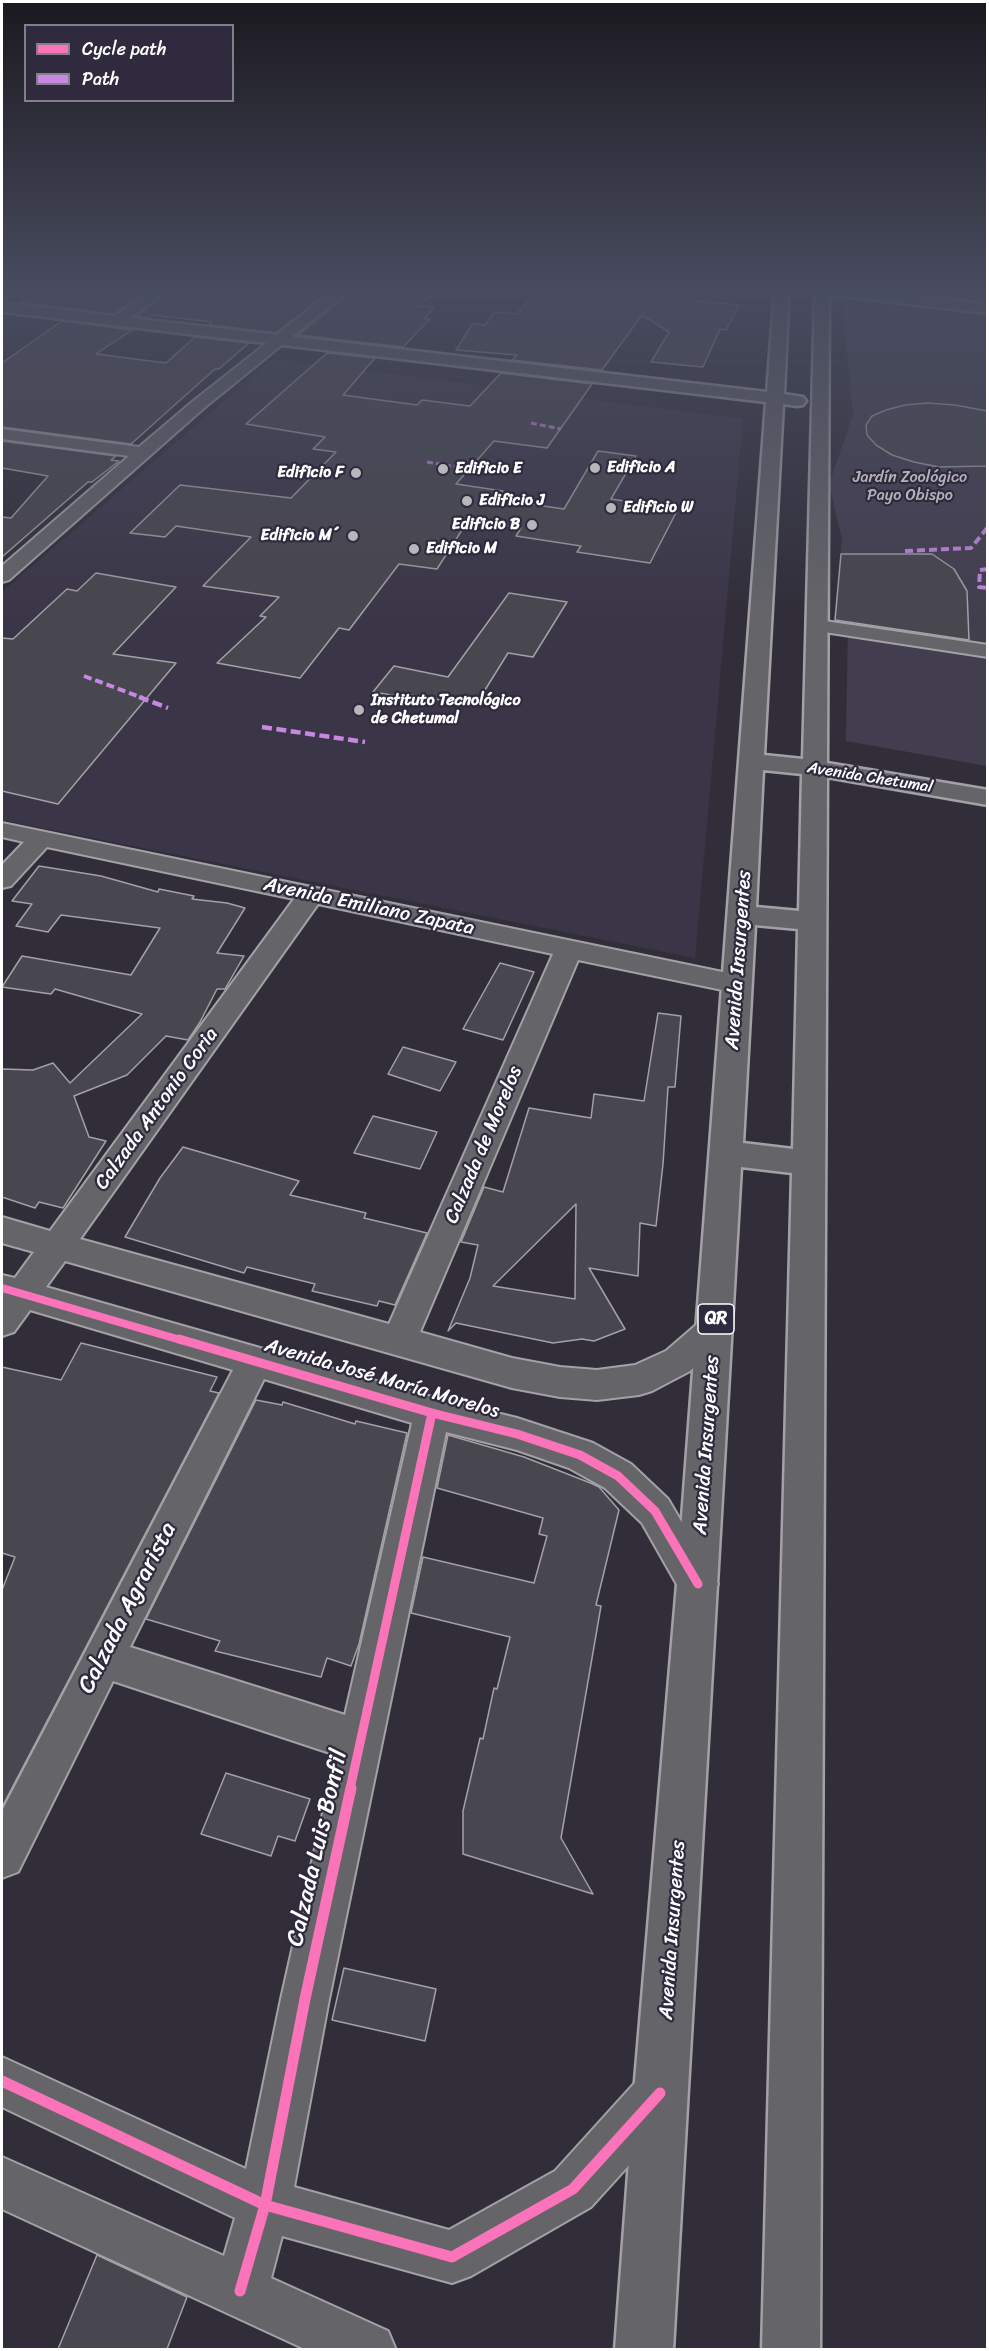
<!DOCTYPE html>
<html>
<head>
<meta charset="utf-8">
<style>
	body { margin:0 }
	#map { position:relative; width:989px; height:2351px; overflow:hidden; background:#312e39; font-family:Sriracha,sans-serif }
	canvas { display:block }
	.frame { position:absolute; inset:0; border:3px solid #fff; pointer-events:none }
	.legend { position:absolute; left:24px; top:24px; width:210px; height:78px; box-sizing:border-box; background:#2f2a3d; border:2px solid #827f8b; margin:0; padding:8px 10px; list-style:none; font-size:18px; color:#fff }
	.legend li { display:flex; align-items:center; gap:12px; height:30px }
	.legend b { width:30px; border:2px solid #827f8b }
</style>
</head>
<body>
<div id="map">
<canvas width="989" height="2351"></canvas>
<div class="frame"></div>
<ul class="legend">
<li><b style="height:8px;background:#fb73b8"></b>Cycle path</li>
<li><b style="height:8px;background:#c787e3"></b>Path</li>
</ul>
</div>
<script>
const ctx = document.querySelector('canvas').getContext('2d');
ctx.lineJoin = 'round';
function fill(path, color) {
  ctx.fillStyle = color;
  ctx.fill(path, 'evenodd');
}
function shape(rows) {
  const path = new Path2D();
  for (const r of rows) {
    path.moveTo(r[0], r[1]);
    for (let i = 2; i < r.length; i += 2) path.lineTo(r[i], r[i + 1]);
  }
  return path;
}
function trace(path, color, width, dash) {
  ctx.strokeStyle = color;
  ctx.lineWidth = width;
  ctx.lineCap = dash ? 'butt' : 'round';
  ctx.setLineDash(dash || []);
  ctx.stroke(path);
}
function label(font, color, halo, rows, align = 'center') {
  ctx.font = font + ' Sriracha,sans-serif';
  ctx.lineWidth = 4.5;
  ctx.setLineDash([]);
  ctx.textBaseline = 'middle';
  ctx.strokeStyle = halo;
  ctx.fillStyle = color;
  for (const [text, x, y, turn = 0] of rows) {
    ctx.save();
    ctx.translate(x, y);
    ctx.rotate((+turn || 0) * Math.PI / 180);
    ctx.textAlign = isNaN(turn) ? turn : align;
    if (halo) ctx.strokeText(text, 0, 0);
    ctx.fillText(text, 0, 0);
    ctx.restore();
  }
}
fill(shape([
	[273,359,743,419,695,958,2,820,2,592]
]), '#3b3647');
fill(shape([
	[857,289,987,289,987,303],
	[842,300,987,316,987,766,846,741,848,624,834,622,842,539,829,484,853,415]
]), '#433e4f');
const building = shape([
	[23,289,150,289,114,314,22,303,23,289],
	[173,289,300,289,324,295,276,333,209,325,212,322,152,315,148,318,137,316,173,289],
	[367,289,443,289,417,306,434,307,424,319,430,319,403,347,298,335,343,299,352,301,367,289],
	[538,289,642,289,639,295,739,305,726,330,720,329,703,367,651,362,669,332,642,315,602,370,512,360,517,355,456,350,473,323,485,325,494,312,517,314,538,289],
	[62,321,132,330,96,354,166,363,195,337,249,343,219,369,215,369,131,444,2,427,2,363,62,321],
	[327,353,375,358,343,395,417,405,422,400,470,406,501,373,592,384,547,448,494,441,456,484,503,491,496,499,564,509,598,451,636,456,611,499,678,509,650,563,577,552,581,546,516,536,521,528,469,519,437,569,399,564,349,630,339,628,300,678,217,663,266,617,260,616,279,597,203,586,251,537,176,526,165,537,130,533,180,485,291,498,336,452,313,449,325,437,246,424,327,353],
	[928,403,955,405,987,411,987,466,939,467,914,462,892,455,876,445,867,435,866,425,872,416,886,410,905,405,928,403],
	[2,441,116,456,111,460,119,461,92,482,88,482,2,557,2,517,11,518,48,476,2,468,2,441],
	[841,554,932,554,954,569,967,591,969,640,835,620,841,554],
	[96,573,176,587,113,654,176,663,58,804,2,791,2,638,13,639,67,589,77,591,96,573],
	[509,593,567,602,533,657,508,653,475,706,406,694,404,697,373,692,394,666,448,677,509,593],
	[39,866,101,876,158,892,159,889,194,896,192,899,227,903,245,908,217,953,244,956,225,989,217,989,200,1022,188,1040,166,1036,127,1075,74,1096,89,1137,106,1141,63,1208,39,1202,35,1208,2,1197,2,1069,33,1070,53,1063,70,1083,142,1014,55,989,51,994,2,987,22,956,131,975,160,928,61,915,48,932,16,926,32,904,12,901,39,866],
	[500,963,534,972,503,1040,463,1029,500,963],
	[658,1013,681,1016,675,1087,668,1087,663,1164,656,1226,640,1223,638,1276,589,1268,625,1329,594,1341,582,1339,553,1343,456,1323,448,1331,470,1278,478,1245,461,1242,484,1187,503,1192,529,1108,591,1118,594,1094,644,1101,658,1013],
	[576,1204,575,1299,493,1286,576,1204],
	[403,1047,456,1062,440,1091,388,1074,403,1047],
	[373,1116,437,1132,420,1169,354,1153,373,1116],
	[183,1147,299,1181,290,1195,366,1213,364,1218,427,1233,395,1305,379,1301,377,1306,312,1291,315,1284,247,1267,244,1273,125,1237,160,1178,183,1147],
	[81,1343,217,1377,210,1391,219,1393,2,1807,2,1590,15,1557,2,1553,2,1367,61,1380,81,1343],
	[256,1400,282,1405,283,1402,355,1424,356,1421,407,1433,359,1644,351,1666,327,1658,321,1677,215,1651,220,1641,146,1619,256,1400],
	[448,1435,524,1457,593,1484,599,1487,619,1510,596,1605,601,1606,561,1838,593,1894,463,1854,463,1811,480,1738,483,1739,494,1688,497,1689,510,1637,411,1613,423,1557,534,1583,547,1536,539,1534,543,1518,437,1488,448,1435],
	[226,1773,310,1799,295,1841,278,1836,271,1856,201,1834,226,1773],
	[344,1968,436,1989,425,2041,332,2020,344,1968],
	[97,2255,187,2297,167,2349,58,2349,97,2255]
]);
fill(building, '#48464e');
trace(building, '#a2a1a6', 1.5);
const minor = shape([
	[3,289,20,289,2,300,3,289],
	[154,289,171,289,122,324,112,324,110,321,112,318,154,289],
	[335,289,351,289,204,408,9,580,2,582,2,566,129,456,2,439,2,429,139,447,192,402,335,289],
	[818,620,988,645,988,657,811,630,808,626,811,622,818,620],
	[2,823,737,975,747,977,751,984,747,991,737,993,578,960,420,1332,512,1358,560,1367,597,1370,635,1365,666,1351,703,1319,715,1315,727,1319,732,1329,727,1339,690,1371,652,1391,639,1395,597,1400,560,1397,512,1388,65,1261,46,1287,432,1397,517,1418,593,1443,631,1464,668,1499,718,1584,712,1597,698,1603,684,1597,642,1523,605,1488,569,1468,517,1450,446,1432,329,1999,294,2187,449,2230,555,2171,642,2075,660,2068,678,2075,685,2093,678,2111,591,2207,471,2276,452,2283,282,2236,271,2278,388,2331,396,2350,307,2350,2,2209,2,2157,224,2256,235,2218,2,2107,2,2057,246,2169,281,1999,336,1755,113,1681,18,1872,2,1878,2,1811,233,1370,30,1310,14,1332,2,1336,2,1275,15,1278,34,1252,2,1243,2,1217,50,1231,294,899,47,847,11,886,2,888,2,865,24,842,2,837,2,823],
	[318,904,553,954,389,1324,80,1239,318,904],
	[264,1379,412,1423,345,1715,130,1647,264,1379]
]);
const major = shape([
	[775,289,789,289,784,394,803,397,806,401,803,405,797,406,783,404,764,755,803,759,815,293,807,289,854,289,988,304,988,313,829,295,827,763,988,790,988,805,827,777,820,2350,762,2350,792,1173,741,1167,673,2350,615,2350,634,2093,677,1584,766,402,2,312,2,303,767,392,775,289],
	[763,770,802,774,799,911,756,907,763,770],
	[755,925,798,929,793,1149,743,1143,755,925]
]);
trace(minor, '#a2a1a6', 4);
trace(major, '#a2a1a6', 5);
fill(minor, '#656469');
fill(major, '#656469');
trace(shape([
	[531,423,561,429],
	[427,462,470,469]
]), '#c787e3', 3, [6, 3]);
trace(shape([
	[905,551,971,548,988,527],
	[988,569,980,570,979,587,988,588],
	[84,676,143,698]
]), '#c787e3', 4, [8, 4]);
trace(shape([
	[139,697,168,708],
	[262,727,365,742]
]), '#c787e3', 4.5, [10, 4.5]);
trace(shape([
	[2,1288,184,1341]
]), '#fb73b8', 8);
trace(shape([
	[179,1339,432,1413,517,1434,580,1455,618,1476,655,1511,698,1584],
	[350,1789,432,1413]
]), '#fb73b8', 9);
trace(shape([
	[2,2081,265,2205,452,2257,573,2189,660,2093],
	[240,2291,265,2205,305,1999,351,1788]
]), '#fb73b8', 11);
const sky = ctx.createLinearGradient(0, 0, 0, 618);
sky.addColorStop(0, '#1b191f');
sky.addColorStop(0.47, '#484c5f');
sky.addColorStop(1, '#484c5f00');
ctx.fillStyle = sky;
ctx.fillRect(0, 0, 989, 618);
for (const [x, y, r, color] of [
	[595,468,6,"#b7b6ba"],
	[443,469,6,"#b7b6ba"],
	[356,473,6,"#b7b6ba"],
	[467,501,6,"#b7b6ba"],
	[611,508,6,"#b7b6ba"],
	[532,525,6,"#b7b6ba"],
	[353,536,6,"#b7b6ba"],
	[414,549,6,"#b7b6ba"],
	[359,710,6,"#b7b6ba"]
]) {
  const dot = new Path2D();
  dot.arc(x, y, r, 0, 2 * Math.PI);
  ctx.fillStyle = color;
  ctx.fill(dot);
  trace(dot, '#2f2a3d', 2);
}
label('bold 16px', '#fff', '#2f2a3d', [
	["Edificio A",607,468],
	["Edificio E",455,469],
	["Edificio F",344,473,"right"],
	["Edificio J",479,501],
	["Edificio W",623,508],
	["Edificio B",520,525,"right"],
	["Edificio M´",341,536,"right"],
	["Edificio M",426,549],
	["Instituto Tecnológico",371,701],
	["de Chetumal",371,719]
], 'left');
label('16px', '#b5b3ba', '#2f2a3d', [
	["Jardín Zoológico",910,478],
	["Payo Obispo",910,496]
]);
label('16px', '#fff', '#2f2a3d', [
	["Avenida Chetumal",870,778,9]
]);
for (const [x, y, w] of [
	[716,1319,36]
]) {
  const box = new Path2D();
  box.roundRect(x - w / 2, y - 15, w, 30, 4.5);
  ctx.fillStyle = '#2f2a3d';
  ctx.fill(box);
  trace(box, '#fff', 1.5);
}
label('bold 18px', '#fff', null, [
	["QR",716,1319]
]);
label('20px', '#fff', '#2f2a3d', [
	["Avenida Emiliano Zapata",369,907,12],
	["Avenida Insurgentes",739,960,-86],
	["Calzada Antonio Coria",157,1109,-54],
	["Calzada de Morelos",484,1145,-67],
	["Avenida José María Morelos",382,1379,16],
	["Avenida Insurgentes",707,1445,-86],
	["Avenida Insurgentes",673,1930,-86]
]);
label('24px', '#fff', '#2f2a3d', [
	["Calzada Agrarista",128,1608,-63],
	["Calzada Luis Bonfil",318,1848,-77]
]);
</script>
</body>
</html>
